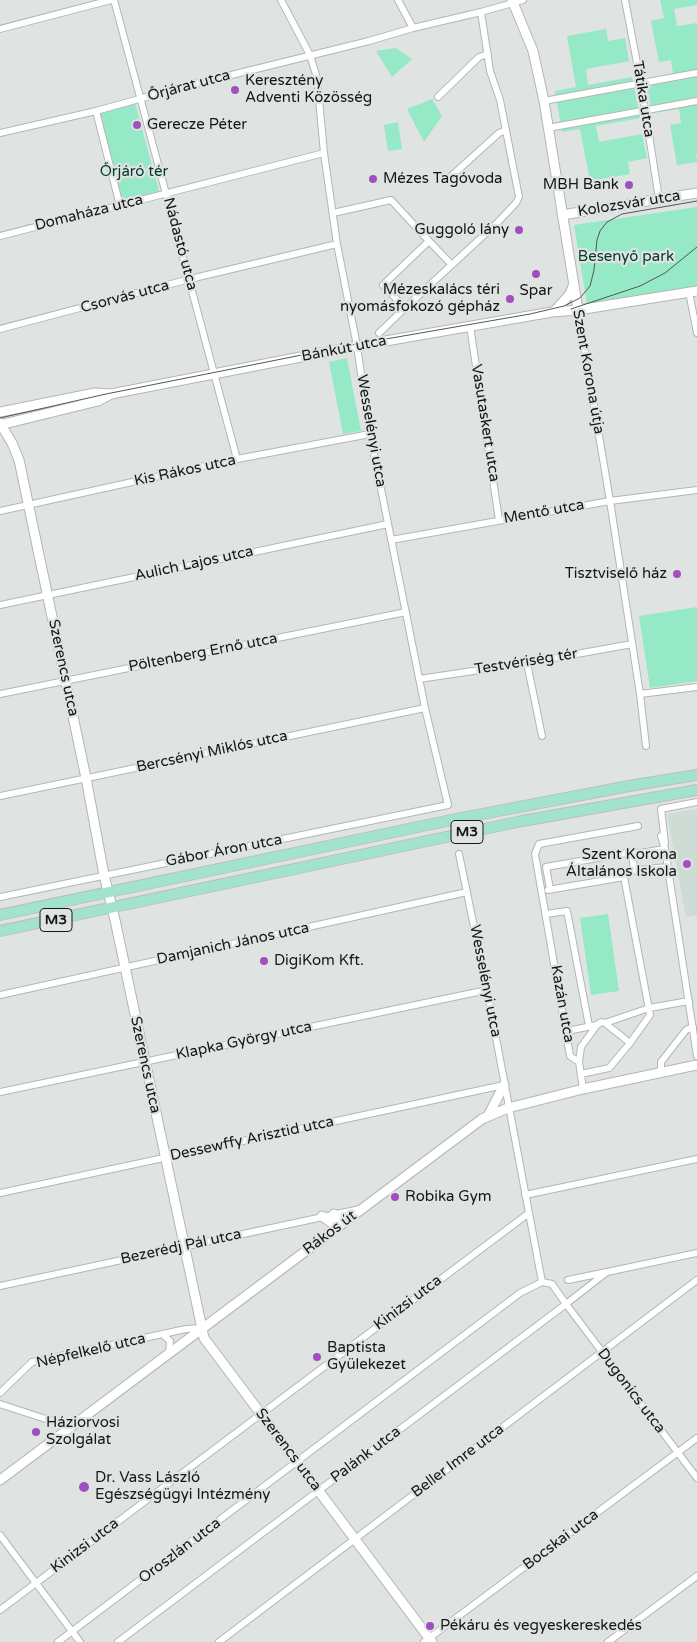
<!DOCTYPE html>
<html>
<head>
<meta charset="utf-8">
<style>
	body { margin:0 }
	canvas { display:block; background:#dfe3e1 }
</style>
</head>
<body>
<canvas width="697" height="1642"></canvas>
<script>
const ctx = document.querySelector('canvas').getContext('2d');
ctx.lineJoin = 'round';
function fill(path, color) {
  ctx.fillStyle = color;
  ctx.fill(path, 'evenodd');
}
function shape(rows) {
  const path = new Path2D();
  for (const r of rows) {
    path.moveTo(r[0], r[1]);
    for (let i = 2; i < r.length; i += 2) path.lineTo(r[i], r[i + 1]);
  }
  return path;
}
function trace(path, color, width, dash) {
  ctx.strokeStyle = color;
  ctx.lineWidth = width;
  ctx.lineCap = dash ? 'butt' : 'round';
  ctx.setLineDash(dash || []);
  ctx.stroke(path);
}
function label(font, color, halo, rows, align = 'center') {
  ctx.font = font + ' "Varela Round",sans-serif';
  ctx.lineWidth = 4.5;
  ctx.setLineDash([]);
  ctx.textBaseline = 'middle';
  ctx.strokeStyle = halo;
  ctx.fillStyle = color;
  for (const [text, x, y, turn = 0] of rows) {
    ctx.save();
    ctx.translate(x, y);
    ctx.rotate((+turn || 0) * Math.PI / 180);
    ctx.textAlign = isNaN(turn) ? turn : align;
    if (halo) ctx.strokeText(text, 0, 0);
    ctx.fillText(text, 0, 0);
    ctx.restore();
  }
}
fill(shape([
	[697,809,697,915,686,917,667,814]
]), '#cfdbd5');
fill(shape([
	[660,0,697,0,697,5,674,9,677,26,697,23,697,154,696,155,697,162,677,165,670,125,681,123,679,109,652,113,646,79,673,74,671,60,659,62,651,21,664,18],
	[606,29,608,41,625,38,629,61,586,69,588,85,632,77,640,118,596,126,599,142,642,134,647,158,628,162,630,174,590,181,580,129,562,132,555,91,576,87,567,36],
	[396,48,412,59,392,77,376,51],
	[432,99,442,116,424,142,407,109],
	[135,103,159,191,122,201,98,113],
	[398,122,402,149,388,151,384,125],
	[697,207,697,286,587,304,574,225],
	[347,358,361,431,343,434,329,362],
	[697,607,697,681,650,688,639,616],
	[608,914,619,991,591,995,580,918]
]), '#95e9c7');
const street = shape([
	[114,0,237,459],
	[398,0,413,28],
	[625,0,641,84,659,199],
	[0,29,111,0],
	[438,97,479,57,488,54],
	[544,101,697,73],
	[96,111,120,206],
	[548,128,697,101],
	[0,133,96,111,179,88,369,41,413,28,481,12,523,0],
	[447,180,499,133,506,130],
	[333,213,391,200,429,241],
	[0,236,324,153],
	[451,264,429,241,383,285,405,308,496,224,516,203,519,197,500,100,490,71,481,12],
	[689,292,697,333],
	[578,310,610,501,640,694,646,746],
	[470,326,499,520],
	[0,329,190,279,337,244],
	[379,333,405,308],
	[0,511,237,459,370,434],
	[391,540,610,501,697,490],
	[0,605,388,524],
	[527,663,542,736],
	[419,679,527,663,632,644],
	[0,694,406,612],
	[640,694,697,687],
	[0,796,425,708],
	[661,836,665,849,697,1056],
	[665,843,661,809,697,802],
	[632,852,634,870],
	[459,854,487,990,542,1282],
	[550,889,546,867,632,852,640,853,665,849],
	[548,890,624,877,634,870,668,867],
	[0,897,448,805,425,708,370,434,357,346,337,244,324,153,317,78,310,55,281,0],
	[546,914,567,911,589,1026],
	[0,995,467,892],
	[605,1023,630,1043],
	[567,1031,597,1025,601,1022,605,1023,649,1008,689,1001],
	[579,1062,581,1047,597,1025],
	[661,1073,661,1062,686,1030,693,1027],
	[581,1074,609,1068,630,1043,650,1015,624,877],
	[583,1089,579,1062,570,1056,535,854,539,844,638,826],
	[0,1092,487,990],
	[0,1193,504,1085],
	[525,1195,697,1159],
	[607,1272,697,1253],
	[542,1282,552,1284,566,1304,607,1272,568,1280],
	[0,1286,360,1209],
	[162,1334,170,1341,169,1353],
	[0,1393,32,1362,186,1329,202,1328],
	[0,1404,58,1423,67,1430],
	[0,1535,80,1642],
	[0,1610,529,1213],
	[58,1642,520,1293,542,1282],
	[118,1642,566,1304,697,1478],
	[219,1642,697,1280],
	[424,1642,697,1438],
	[608,1642,697,1576]
]);
const secondary = shape([
	[512,0,533,51,544,101,578,310],
	[562,215,697,193],
	[554,312,570,294,573,286],
	[0,412,95,393,111,394],
	[0,423,12,443,19,460,86,778,104,875,115,920,204,1338,432,1642],
	[0,425,98,401,111,394,357,346,552,312,578,310,697,291],
	[488,1116,504,1085],
	[334,1214,340,1221,339,1225],
	[322,1216,335,1225,339,1225],
	[0,1480,482,1119,508,1108,583,1089,697,1065]
]);
const primary = shape([
	[0,915,456,819,629,786,697,775],
	[0,931,522,821,697,790]
]);
trace(street, '#b2b7b5', 8);
trace(secondary, '#b2b7b5', 11);
trace(primary, '#bdbebe', 12);
trace(street, '#fff', 6);
trace(secondary, '#fff', 9);
trace(primary, '#a2e3cb', 10);
trace(shape([
	[571,309,640,286,665,273,697,247],
	[0,418,106,394,357,344,530,314,564,306,580,298,590,286,594,270,597,240,600,231,607,222,622,214,697,201]
]), '#545655', 1);
for (const [x, y, r, color] of [
	[235,90,5,"#a14fbe"],
	[137,125,5,"#a14fbe"],
	[373,179,5,"#a14fbe"],
	[629,185,5,"#a14fbe"],
	[519,230,5,"#a14fbe"],
	[536,274,5,"#a14fbe"],
	[510,299,5,"#a14fbe"],
	[677,574,5,"#a14fbe"],
	[687,864,5,"#a14fbe"],
	[264,961,5,"#a14fbe"],
	[395,1197,5,"#a14fbe"],
	[317,1357,5,"#a14fbe"],
	[36,1432,5,"#a14fbe"],
	[84,1487,6,"#a14fbe"],
	[430,1626,5,"#a14fbe"]
]) {
  const dot = new Path2D();
  dot.arc(x, y, r, 0, 2 * Math.PI);
  ctx.fillStyle = color;
  ctx.fill(dot);
  trace(dot, '#dfe3e1', 2);
}
for (const [x, y, w] of [
	[467,832,32],
	[56,920,32]
]) {
  const box = new Path2D();
  box.roundRect(x - w / 2, y - 11.5, w, 23, 4);
  ctx.fillStyle = '#dfe3e1';
  ctx.fill(box);
  trace(box, '#151616', 1);
}
label('bold 14px', '#151616', null, [
	["M3",467,832],
	["M3",56,920]
]);
label('15px', '#151616', '#dfe3e1', [
	["Keresztény",245,81],
	["Adventi Közösség",245,98],
	["Gerecze Péter",147,125],
	["Mézes Tagóvoda",383,179],
	["MBH Bank",619,185,"right"],
	["Guggoló lány",509,230,"right"],
	["Mézeskalács téri",500,290,"right"],
	["nyomásfokozó gépház",500,307,"right"],
	["Spar",536,291,"center"],
	["Tisztviselő ház",667,574,"right"],
	["Szent Korona",677,855,"right"],
	["Általános Iskola",677,872,"right"],
	["DigiKom Kft.",274,961],
	["Robika Gym",405,1197],
	["Baptista",327,1348],
	["Gyülekezet",327,1365],
	["Háziorvosi",46,1423],
	["Szolgálat",46,1440],
	["Dr. Vass László",95,1478],
	["Egészségügyi Intézmény",95,1495],
	["Pékáru és vegyeskereskedés",440,1626]
], 'left');
label('15px', '#151616', '#dfe3e1', [
	["Őrjárat utca",189,86,-15],
	["Tátika utca",643,99,81],
	["Kolozsvár utca",629,204,-9],
	["Domaháza utca",89,213,-14],
	["Nádastó utca",180,244,75],
	["Csorvás utca",125,297,-15],
	["Bánkút utca",344,349,-11],
	["Szent Korona útja",588,372,80],
	["Vasutaskert utca",485,423,81],
	["Wesselényi utca",371,431,80],
	["Kis Rákos utca",185,471,-12],
	["Mentő utca",544,512,-10],
	["Aulich Lajos utca",194,564,-12],
	["Pöltenberg Ernő utca",203,653,-11],
	["Testvériség tér",526,662,-9],
	["Szerencs utca",63,668,78],
	["Bercsényi Miklós utca",212,752,-12],
	["Gábor Áron utca",224,851,-11],
	["Damjanich János utca",233,944,-12],
	["Wesselényi utca",485,981,79],
	["Kazán utca",562,1004,80],
	["Klapka György utca",244,1041,-12],
	["Szerencs utca",145,1065,78],
	["Dessewffy Arisztid utca",252,1139,-12],
	["Rákos út",330,1233,-37],
	["Bezerédj Pál utca",181,1247,-12],
	["Kinizsi utca",408,1303,-37],
	["Népfelkelő utca",91,1351,-13],
	["Dugonics utca",631,1391,53],
	["Szerencs utca",288,1450,53],
	["Palánk utca",366,1455,-37],
	["Beller Imre utca",458,1461,-37],
	["Bocskai utca",561,1540,-37],
	["Kinizsi utca",85,1546,-37],
	["Oroszlán utca",180,1551,-37]
]);
label('15px', '#013828', '#dfe3e1', [
	["Őrjáró tér",134,172],
	["Besenyő park",626,257]
]);
</script>
</body>
</html>
